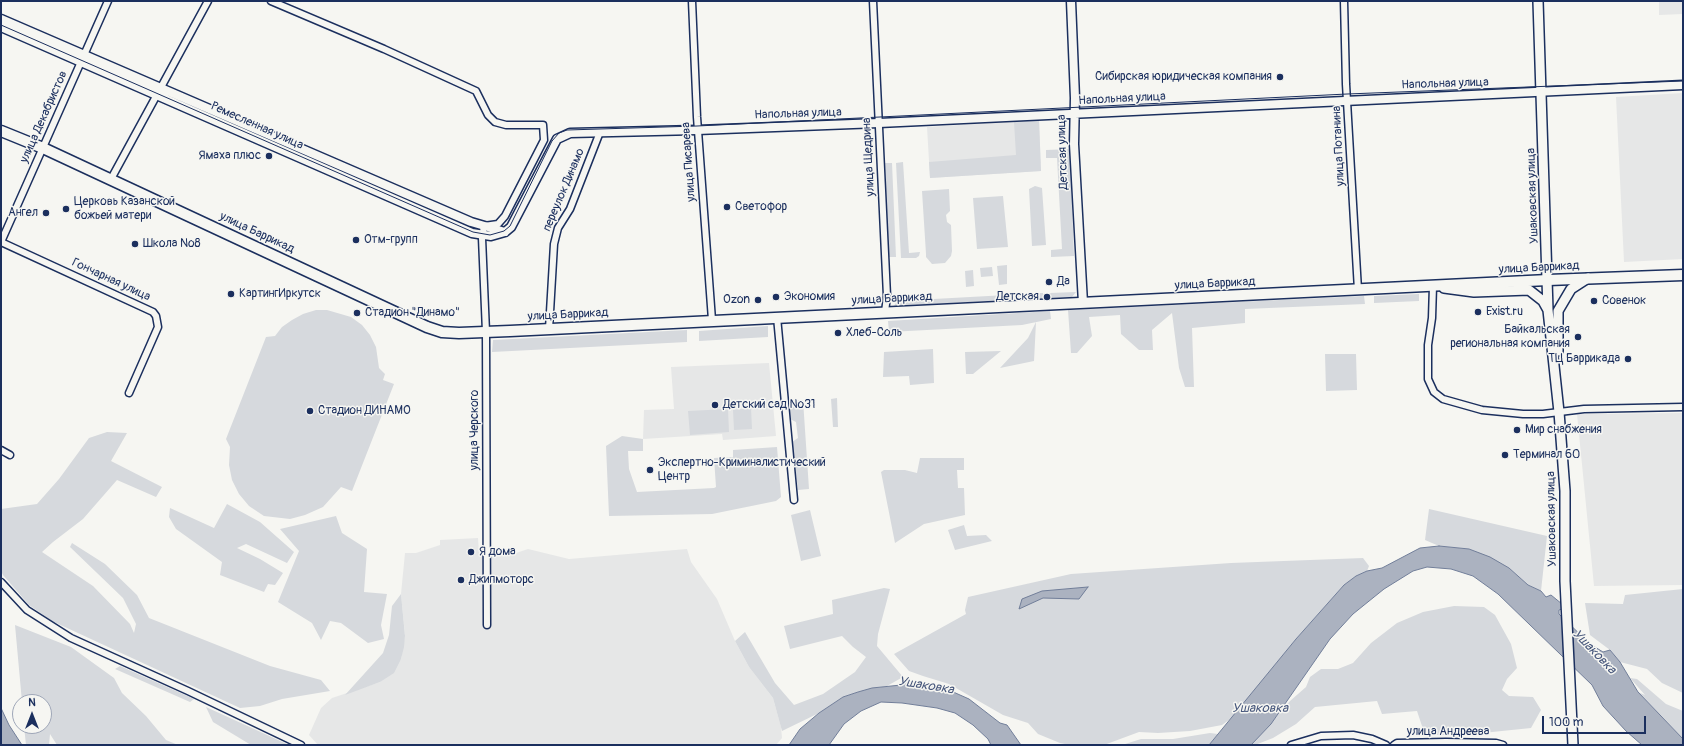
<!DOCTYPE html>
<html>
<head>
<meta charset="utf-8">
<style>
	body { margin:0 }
	#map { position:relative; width:1684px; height:746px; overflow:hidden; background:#f6f6f2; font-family:Pangolin,sans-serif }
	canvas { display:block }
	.frame { position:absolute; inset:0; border:2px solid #1b2f5e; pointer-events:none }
	.north { position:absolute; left:12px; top:694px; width:40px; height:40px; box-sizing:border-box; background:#f6f6f2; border:1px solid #9ea6b7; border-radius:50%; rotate:0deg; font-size:11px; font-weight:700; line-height:16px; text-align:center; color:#1b2f5e }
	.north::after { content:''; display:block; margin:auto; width:14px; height:18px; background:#1b2f5e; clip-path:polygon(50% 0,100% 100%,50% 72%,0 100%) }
	.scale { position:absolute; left:1542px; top:716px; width:104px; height:18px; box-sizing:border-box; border:2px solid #1b2f5e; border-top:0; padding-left:5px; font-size:12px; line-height:14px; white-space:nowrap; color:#1b2f5e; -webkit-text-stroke:3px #f6f6f2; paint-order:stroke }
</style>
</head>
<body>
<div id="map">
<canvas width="1684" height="746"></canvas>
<div class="frame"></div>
<div class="north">N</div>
<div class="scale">100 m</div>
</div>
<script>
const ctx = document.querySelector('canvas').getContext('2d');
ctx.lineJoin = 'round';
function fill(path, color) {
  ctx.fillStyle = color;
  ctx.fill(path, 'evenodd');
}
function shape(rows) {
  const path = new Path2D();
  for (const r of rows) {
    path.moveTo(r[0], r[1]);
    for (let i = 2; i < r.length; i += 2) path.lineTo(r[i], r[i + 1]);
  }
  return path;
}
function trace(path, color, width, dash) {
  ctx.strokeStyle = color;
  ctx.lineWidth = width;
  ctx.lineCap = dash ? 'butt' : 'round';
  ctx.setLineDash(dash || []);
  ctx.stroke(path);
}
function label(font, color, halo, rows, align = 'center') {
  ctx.font = font + ' Pangolin,sans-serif';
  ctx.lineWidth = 3;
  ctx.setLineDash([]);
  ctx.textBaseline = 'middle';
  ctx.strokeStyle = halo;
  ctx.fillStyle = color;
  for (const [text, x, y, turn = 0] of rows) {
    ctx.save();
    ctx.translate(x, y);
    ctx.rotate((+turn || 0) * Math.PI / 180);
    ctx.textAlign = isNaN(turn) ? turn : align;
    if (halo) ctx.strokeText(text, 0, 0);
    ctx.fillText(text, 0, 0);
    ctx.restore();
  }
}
fill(shape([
	[1659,1,1683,1,1683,14,1659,15],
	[1683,93,1683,259,1624,262,1616,97],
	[1039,120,1041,171,930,178,927,127],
	[769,363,776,436,723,440,722,434,643,439,644,410,674,409,671,367],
	[1683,413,1683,585,1594,586,1577,414],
	[478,538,479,553,516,553,528,549,569,559,687,549,691,562,717,599,735,641,749,667,773,698,781,727,782,738,776,745,318,745,309,735,321,708,332,698,380,682,401,659,405,635,401,594,405,553,416,553,440,545,440,540]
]), '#e6e7e7');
fill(shape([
	[1039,120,1041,171,930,178,929,162,1016,155,1014,122],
	[1070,149,1074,256,1051,257,1051,250,1062,249,1057,158,1046,158,1046,150],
	[903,162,909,253,920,252,919,256,916,258,901,258,896,163],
	[885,163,892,163,896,257,889,257,887,254],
	[1035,186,1042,188,1046,245,1032,246,1029,189],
	[949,189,950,211,946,215,947,222,951,225,952,251,951,256,945,263,932,264,926,257,926,254,922,191],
	[1003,196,1008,247,977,249,973,198],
	[1007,265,1007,284,999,285,997,266],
	[992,267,993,276,981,277,980,268],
	[973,270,974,286,966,287,965,271],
	[1076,292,1072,297,1051,298,1050,293],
	[1030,293,1043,293,1043,298,1030,299],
	[1025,294,1025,299,894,306,897,301],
	[1419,294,1419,301,1374,303,1374,296],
	[1364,296,1365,304,1245,309,1245,323,1192,328,1194,387,1185,387,1179,368,1172,313,1152,330,1153,350,1139,350,1121,334,1120,315,1089,317,1092,336,1077,353,1071,353,1068,310],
	[316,310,327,310,351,317,362,325,370,335,376,347,379,368,385,374,383,380,394,384,352,491,341,487,323,507,305,515,290,519,264,516,249,506,239,494,232,480,229,465,230,447,226,439,266,337,275,336,282,327,292,320,303,314],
	[1050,311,1051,319,1022,325,889,332,888,321],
	[1036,322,1034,361,1000,368,1028,338],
	[768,326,768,337,699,341,699,331],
	[687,330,687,342,492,352,493,340],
	[933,349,934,383,910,385,909,376,883,377,884,352],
	[1001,351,973,374,966,374,965,352],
	[1325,354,1356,354,1357,390,1326,391],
	[837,398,838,427,833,427,831,399],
	[789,400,803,400,809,489,798,490,792,442,798,438,796,422,790,419],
	[751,408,752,429,734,430,733,410],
	[728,409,729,432,690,435,688,411],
	[107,432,127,433,111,461,162,487,156,497,117,480,83,519,53,542,42,552,93,586,130,624,134,633,136,624,123,598,70,547,72,543,105,564,137,595,149,618,270,666,321,680,330,691,282,699,260,706,240,708,52,621,29,605,3,575,1,571,1,509,37,504,59,479,89,438],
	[622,436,643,439,643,451,628,451,629,469,637,492,714,488,716,487,714,458,733,457,733,450,777,447,781,497,776,501,712,514,609,516,606,446],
	[920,458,964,458,964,470,957,470,958,488,964,488,965,515,924,524,895,543,881,472,884,470,905,470,917,473],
	[227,504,260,522,294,552,287,563,246,544,237,548,260,559,283,573,275,585,268,584,264,592,220,575,222,562,176,529,169,517,170,508,214,528],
	[1429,509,1547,536,1541,591,1528,585,1509,568,1469,549,1439,546,1425,540],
	[810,510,821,556,801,561,791,515],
	[336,516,342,533,367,549,364,592,387,594,381,625,384,639,368,643,341,623,330,621,321,640,312,623,278,602,299,551,280,529],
	[964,525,967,536,986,535,992,541,955,550,948,530],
	[1363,558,1369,566,1367,571,1356,576,1344,585,1296,639,1233,717,1222,725,1190,731,1158,733,1139,732,1104,745,1070,745,1060,743,1038,734,1028,723,1003,715,949,684,923,676,909,671,894,654,966,614,965,610,968,597,1071,574,1231,563],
	[884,588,890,589,878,634,877,646,903,677,887,686,858,692,843,697,819,713,782,731,773,698,749,667,735,641,745,632,775,683,794,705,823,694,855,672,866,657,853,647,842,636,790,649,784,626,833,614,832,600],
	[1683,589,1683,693,1662,683,1647,669,1620,662,1610,650,1590,635,1585,603,1623,604,1625,595],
	[401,594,405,636,404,647,401,659,394,673,380,682,345,695,383,653,389,635,392,606],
	[1454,606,1484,607,1495,615,1511,644,1517,668,1507,679,1502,690,1509,696,1533,697,1541,710,1531,728,1463,735,1425,735,1417,711,1382,714,1377,701,1315,707,1296,724,1273,738,1255,745,1251,745,1290,701,1306,687,1310,677,1321,669,1338,669,1353,663,1371,643,1397,623,1423,612],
	[15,625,71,647,114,678,122,693,146,716,166,740,178,745,57,745,50,734,49,745,26,745,24,726,44,726,44,702,22,702],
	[120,666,194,699,190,702,115,669],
	[1630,678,1637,679,1666,704,1683,711,1683,739,1638,692,1645,695],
	[206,707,289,745,251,745,213,722],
	[1210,733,1218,734,1209,745,1122,745,1141,739,1173,739]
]), '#d6d9dd');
const water = shape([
	[1439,546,1469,549,1490,557,1509,568,1528,585,1541,591,1546,597,1551,595,1562,604,1562,609,1559,610,1559,614,1590,644,1603,652,1610,650,1620,662,1638,692,1683,739,1683,745,1642,745,1626,731,1603,706,1592,685,1498,594,1473,576,1451,569,1427,567,1413,571,1384,589,1353,614,1330,639,1271,724,1251,745,1209,745,1296,639,1344,585,1356,576,1367,571,1382,568,1420,548,1439,546],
	[1088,587,1079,599,1043,598,1019,609,1022,599,1042,591,1088,587],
	[908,682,942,687,969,699,1000,723,1007,725,1021,745,991,745,988,739,973,725,955,713,937,708,902,703,881,702,861,711,844,724,829,745,789,745,800,729,819,713,843,697,858,692,872,688,901,685,908,682],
	[1,708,9,725,22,745,1,745,1,708]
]);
fill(water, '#abb2c0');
trace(water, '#717e99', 1);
const minor = shape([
	[108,1,1,242,153,312,156,316,158,327,129,393],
	[271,1,384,49,476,91,488,115,495,122,506,125,543,125,544,140,505,216,498,224,484,226,482,238,486,332,487,625],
	[692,1,697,117,712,320],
	[873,1,887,296,885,312],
	[1344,1,1346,84,1358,290],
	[111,179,208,1],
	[1433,286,1432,318,1428,345,1428,379,1434,392,1443,399,1482,410,1523,414,1543,414,1584,409,1683,407],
	[777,317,794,500],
	[549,329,554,244,558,228,570,209,600,132],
	[1,450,10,455],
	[1,582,27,610,71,638,188,691,301,745],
	[1291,745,1321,736,1353,735,1372,739,1386,745],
	[1394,745,1397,743,1446,742,1496,743,1503,745]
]);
const tertiary = shape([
	[1071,1,1075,98,1074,144,1083,303],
	[1,19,471,222,505,232],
	[1,27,472,233,491,236,505,232,511,227,557,139,570,133,697,130,879,123,1683,85]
]);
const secondary = shape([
	[1538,1,1548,310,1559,412,1565,491,1565,581,1573,745],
	[1444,288,1474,292,1529,290,1543,301,1548,310],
	[1558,351,1558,311,1571,289,1588,278]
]);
const primary = shape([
	[1,131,43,148,427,327,442,332,459,333,510,331,1548,280,1683,275]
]);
trace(minor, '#1b2f5e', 9);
trace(tertiary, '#1b2f5e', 11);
trace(secondary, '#1b2f5e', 12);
trace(primary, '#1b2f5e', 13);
trace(minor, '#f6f6f2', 6);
trace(tertiary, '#f6f6f2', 8);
trace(secondary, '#f6f6f2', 9);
trace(primary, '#f6f6f2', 10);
trace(shape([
	[1,25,473,232,490,235,504,231,510,226,552,141,559,133,567,130,697,126,1347,94,1683,81]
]), '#1b2f5e', 1);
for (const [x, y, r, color] of [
	[1280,77,4,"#1b2f5e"],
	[269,156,4,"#1b2f5e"],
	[727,207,4,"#1b2f5e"],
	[66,209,4,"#1b2f5e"],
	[46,213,4,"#1b2f5e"],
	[356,240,4,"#1b2f5e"],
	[135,244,4,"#1b2f5e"],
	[1049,282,4,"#1b2f5e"],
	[231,294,4,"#1b2f5e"],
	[776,297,4,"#1b2f5e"],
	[1047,297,4,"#1b2f5e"],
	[758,300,4,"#1b2f5e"],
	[1594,301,4,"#1b2f5e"],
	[1478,312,4,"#1b2f5e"],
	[357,313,4,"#1b2f5e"],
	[838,333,4,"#1b2f5e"],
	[1578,337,4,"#1b2f5e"],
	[1628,359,4,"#1b2f5e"],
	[715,405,4,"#1b2f5e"],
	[310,411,4,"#1b2f5e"],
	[1517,430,4,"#1b2f5e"],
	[1505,455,4,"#1b2f5e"],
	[650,470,4,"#1b2f5e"],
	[471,552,4,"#1b2f5e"],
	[461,580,4,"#1b2f5e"]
]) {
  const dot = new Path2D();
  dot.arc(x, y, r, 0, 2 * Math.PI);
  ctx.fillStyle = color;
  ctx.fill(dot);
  trace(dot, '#f6f6f2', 1.5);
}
label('12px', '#1b2f5e', '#f6f6f2', [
	["Сибирская юридическая компания",1272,77,"right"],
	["Ямаха плюс",261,156,"right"],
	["Церковь Казанской",74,202],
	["божьей матери",74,216],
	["Светофор",735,207],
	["Ангел",38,213,"right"],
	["Отм-групп",364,240],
	["Школа №8",143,244],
	["Да",1057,282],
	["КартингИркутск",239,294],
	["Экономия",784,297],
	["Детская",1039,297,"right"],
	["Ozon",750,300,"right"],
	["Совенок",1602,301],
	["Exist.ru",1486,312],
	["Стадион \"Динамо\"",365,313],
	["Байкальская",1570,330,"right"],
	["региональная компания",1570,344,"right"],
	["Хлеб-Соль",846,333],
	["ТЦ Баррикада",1620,359,"right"],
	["Детский сад №31",723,405],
	["Стадион ДИНАМО",318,411],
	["Мир снабжения",1525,430],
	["Терминал 60",1513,455],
	["Экспертно-Криминалистический",658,463],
	["Центр",658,477],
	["Я дома",479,552],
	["Джипмоторс",469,580]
], 'left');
label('12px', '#1b2f5e', '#f6f6f2', [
	["Напольная улица",1445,84,-2],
	["Напольная улица",1122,99,-3],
	["Напольная улица",798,114,-2],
	["улица Декабристов",44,117,-66],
	["Ремесленная улица",257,126,24],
	["улица Потанина",1339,146,-93],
	["Детская улица",1063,152,-92],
	["улица Щедрина",869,157,-93],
	["улица Писарева",689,162,-94],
	["переулок Динамо",564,190,-67],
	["Ушаковская улица",1533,196,-92],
	["улица Баррикад",257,233,25],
	["улица Баррикад",1539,268,-3],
	["Гончарная улица",111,280,25],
	["улица Баррикад",1215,284,-3],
	["улица Баррикад",892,299,-3],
	["улица Баррикад",568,315,-3],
	["улица Черского",475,430,-90],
	["Ушаковская улица",1552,519,-91],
	["улица Андреева",1448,732]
]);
label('italic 13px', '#46567b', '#f6f6f2', [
	["Ушаковка",1594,652,46],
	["Ушаковка",926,686,9],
	["Ушаковка",1260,709]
]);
</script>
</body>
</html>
